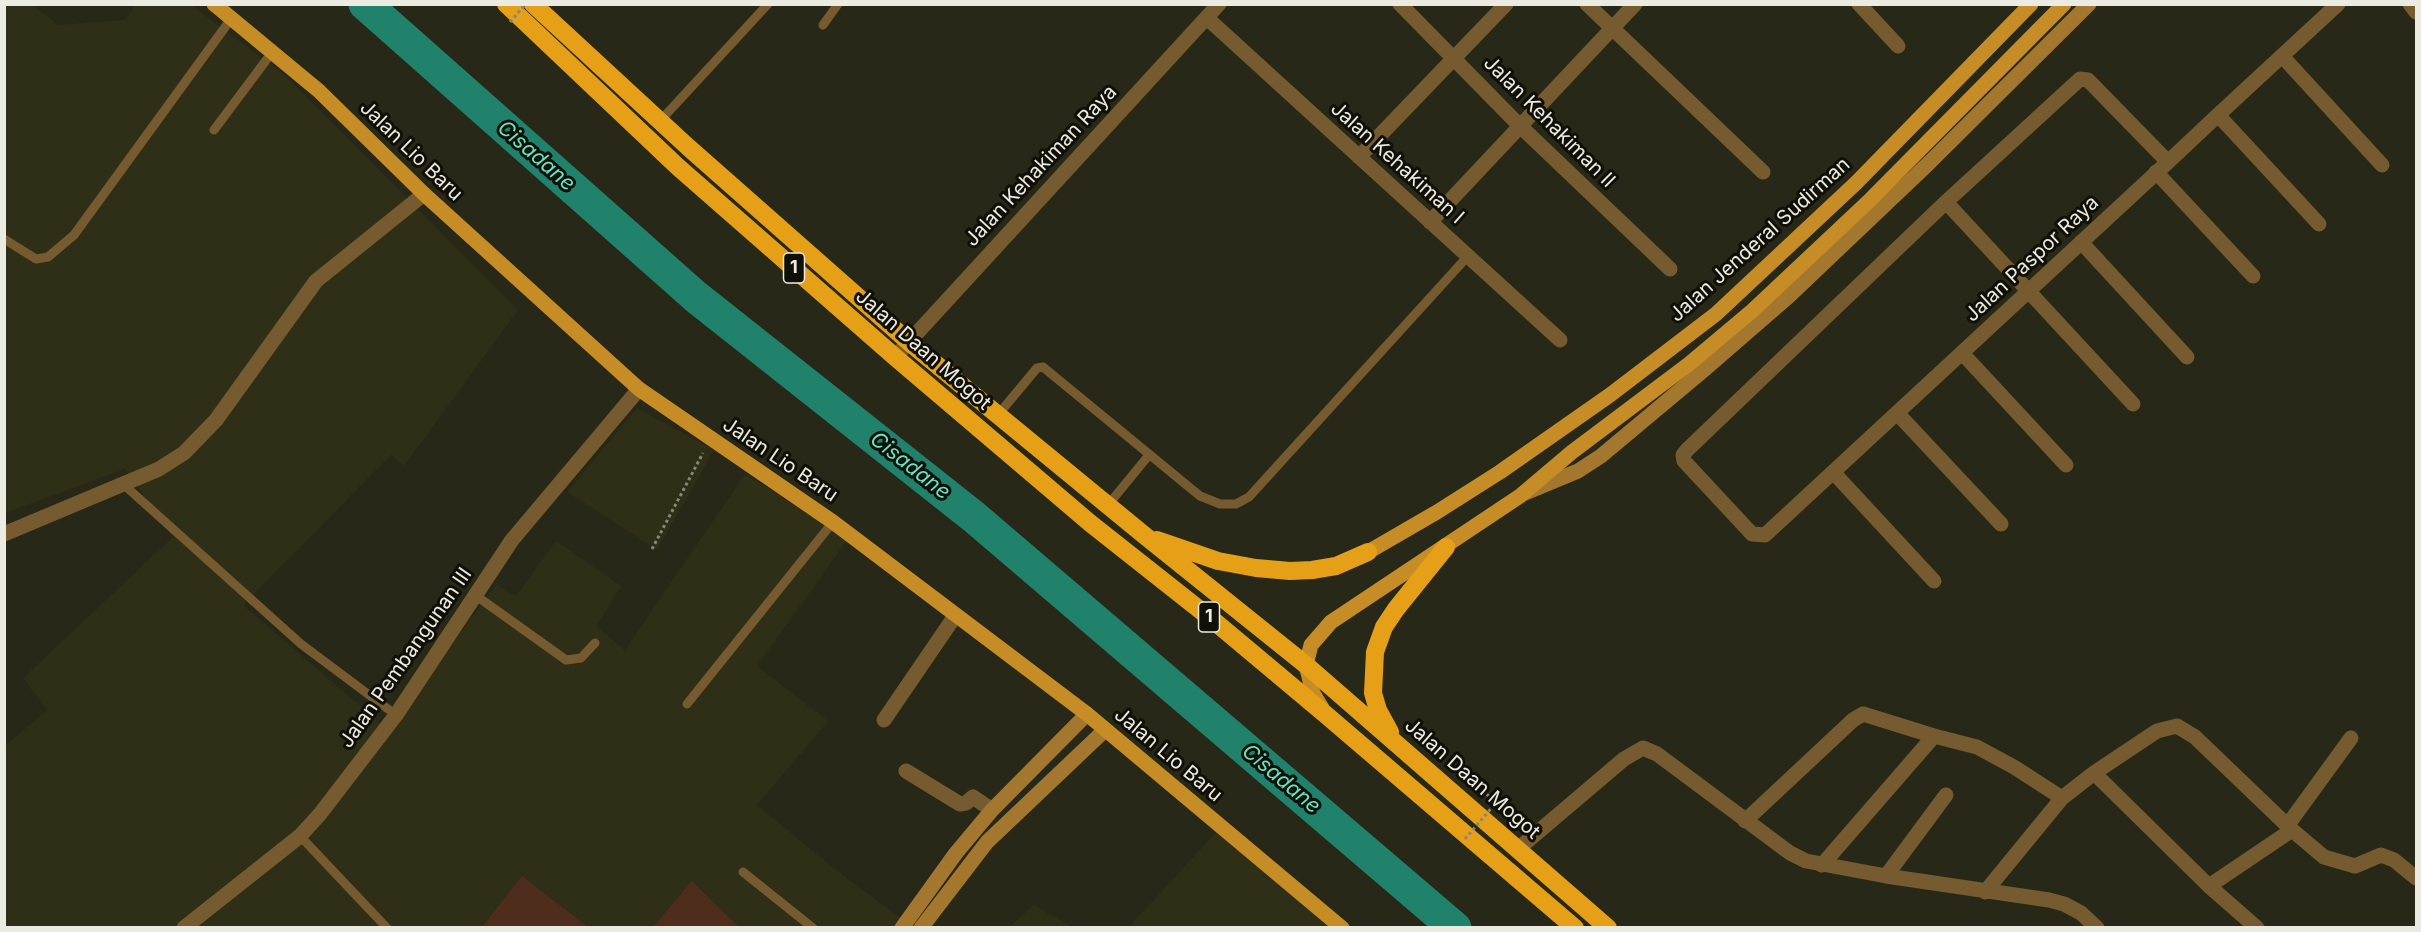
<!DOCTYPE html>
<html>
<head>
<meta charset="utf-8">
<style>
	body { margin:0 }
	#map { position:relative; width:2421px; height:932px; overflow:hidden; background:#282818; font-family:Inter,sans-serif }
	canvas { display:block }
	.frame { position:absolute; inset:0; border:6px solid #ebebe1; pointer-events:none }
</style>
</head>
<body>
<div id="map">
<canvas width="2421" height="932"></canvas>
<div class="frame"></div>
</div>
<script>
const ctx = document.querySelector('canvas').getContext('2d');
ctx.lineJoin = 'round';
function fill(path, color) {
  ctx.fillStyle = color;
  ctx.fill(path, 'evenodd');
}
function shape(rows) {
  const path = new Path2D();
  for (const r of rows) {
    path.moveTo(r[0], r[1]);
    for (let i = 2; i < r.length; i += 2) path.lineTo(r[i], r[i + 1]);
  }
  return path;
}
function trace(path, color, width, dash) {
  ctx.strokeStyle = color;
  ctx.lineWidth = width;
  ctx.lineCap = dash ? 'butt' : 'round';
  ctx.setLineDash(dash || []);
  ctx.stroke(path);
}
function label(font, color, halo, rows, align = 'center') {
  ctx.font = font + ' Inter,sans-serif';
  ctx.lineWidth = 6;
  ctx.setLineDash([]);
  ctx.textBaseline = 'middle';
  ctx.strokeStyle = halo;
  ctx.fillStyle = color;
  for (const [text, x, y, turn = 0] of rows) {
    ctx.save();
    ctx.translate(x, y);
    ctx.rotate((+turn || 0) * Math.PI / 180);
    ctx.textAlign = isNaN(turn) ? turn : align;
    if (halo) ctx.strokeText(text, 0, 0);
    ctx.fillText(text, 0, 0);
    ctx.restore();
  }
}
fill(shape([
	[5,5,33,5,58,25,125,20,136,5,191,5,286,76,518,310,404,466,391,455,243,605,388,730,496,585,516,596,556,541,621,586,596,626,625,650,745,474,848,539,757,666,828,721,757,805,836,870,913,927,739,927,693,881,653,927,588,927,523,877,482,927,5,927,5,746,47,710,23,678,173,537,125,469,5,513],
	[637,408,714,450,657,550,567,492],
	[1218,830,1329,927,1128,928],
	[1034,905,1072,927,1009,927]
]), '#2f2f18');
fill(shape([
	[522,876,588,927,482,927],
	[692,881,739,927,653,927]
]), '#4f2d1d');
trace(shape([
	[365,4,696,297,974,517,1455,928]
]), '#21826c', 33);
trace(shape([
	[652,549,703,453],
	[1474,788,1476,785,1516,820,1514,822]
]), '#87877a', 3, [3, 3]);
trace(shape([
	[823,25,838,4],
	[660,121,768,4],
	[214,130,273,51],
	[4,239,36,259,48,257,74,235,231,19],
	[997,416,1037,368,1043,367,1200,496,1220,504,1236,504,1249,497,1468,256],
	[123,484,301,644,396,715],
	[1108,505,1149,455],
	[475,595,566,660,581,658,595,643],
	[687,704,833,522],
	[300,836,387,928],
	[743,872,813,928]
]), '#765b30', 9);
trace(shape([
	[1400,4,1519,125,1670,269],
	[1587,4,1763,172],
	[1859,4,1898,46],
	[2410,4,2416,12],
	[1207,18,1560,340],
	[2282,56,2382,165],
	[2218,115,2319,224],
	[1359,157,1506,4],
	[2168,162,2088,80,2080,79,1946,202,1687,450,1683,455,1684,461,1752,534,1765,535,2168,162,2218,115,2338,4],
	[2156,172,2253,276],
	[1946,202,2133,404],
	[1430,222,1635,4],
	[2081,242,2187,357],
	[1962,353,2066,465],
	[895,357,1219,4],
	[1897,413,2001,524],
	[1833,472,1934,581],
	[4,534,159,469,184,453,216,420,316,281,424,194],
	[884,720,955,616],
	[1934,736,1977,747,2014,767,2062,798],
	[906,771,960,804,966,803,973,797,992,810],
	[2094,773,2209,886,2257,928],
	[1745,821,1853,720,1863,714,1934,736,1822,865],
	[2287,826,2351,738],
	[1518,849,1624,759,1643,748,1657,754,1790,853,1806,861,1886,876,2049,900,2064,904,2081,913,2097,928],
	[1886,876,1946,795],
	[2209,886,2292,830],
	[1985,892,2062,798,2094,773,2157,731,2177,726,2195,737,2292,830,2324,857,2355,866,2381,855,2394,860,2416,878],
	[184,928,300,836,320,814,396,715,512,540,639,389]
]), '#765b30', 15);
trace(shape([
	[1525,493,1578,471,1601,456,1705,369,1789,296,1930,162,2089,4],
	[902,928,956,853,992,810,1087,714],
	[921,928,987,842,1105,730]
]), '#a3772e', 15);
trace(shape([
	[214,4,319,91,424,194,639,389,833,522,1087,714,1342,928],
	[1368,552,1437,512,1500,472,1610,395,1716,314,1856,183,2031,4],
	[1322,708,1313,693,1306,665,1311,645,1331,622,1520,496,1572,452,1689,364,1752,311,1868,202,2064,4]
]), '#c68d26', 15);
trace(shape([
	[506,4,678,167,895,357,1090,523,1214,621,1325,714,1575,928],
	[533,4,688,147,909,342,1144,535,1306,665,1608,928],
	[1157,540,1218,561,1256,568,1290,571,1312,570,1336,566,1368,552],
	[1390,732,1378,710,1373,693,1375,652,1384,627,1396,609,1446,547]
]), '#e5a017', 18);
trace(shape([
	[510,22,526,4],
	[1465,839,1494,805]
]), '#87877a', 3, [3, 3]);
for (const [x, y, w] of [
	[794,268,21],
	[1209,617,21]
]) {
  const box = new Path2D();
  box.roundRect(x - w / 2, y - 15, w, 30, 4.5);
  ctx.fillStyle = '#101009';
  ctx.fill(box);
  trace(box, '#ebebe1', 1.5);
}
label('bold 18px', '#ebebe1', null, [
	["1",794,268],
	["1",1209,617]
]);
label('20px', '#ebebe1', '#101009', [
	["Jalan Kehakiman II",1549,122,45],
	["Jalan Lio Baru",411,151,44],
	["Jalan Kehakiman I",1397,163,42],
	["Jalan Kehakiman Raya",1041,166,-47],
	["Jalan Jenderal Sudirman",1760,240,-42],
	["Jalan Paspor Raya",2032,259,-43],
	["Jalan Daan Mogot",923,350,41],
	["Jalan Lio Baru",780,460,34],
	["Jalan Pembangunan III",406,658,-55],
	["Jalan Lio Baru",1168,755,40],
	["Jalan Daan Mogot",1472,779,41]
]);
label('italic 21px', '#63e4c4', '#101009', [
	["Cisadane",536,156,41],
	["Cisadane",910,466,38],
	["Cisadane",1281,779,40]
]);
</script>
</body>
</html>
